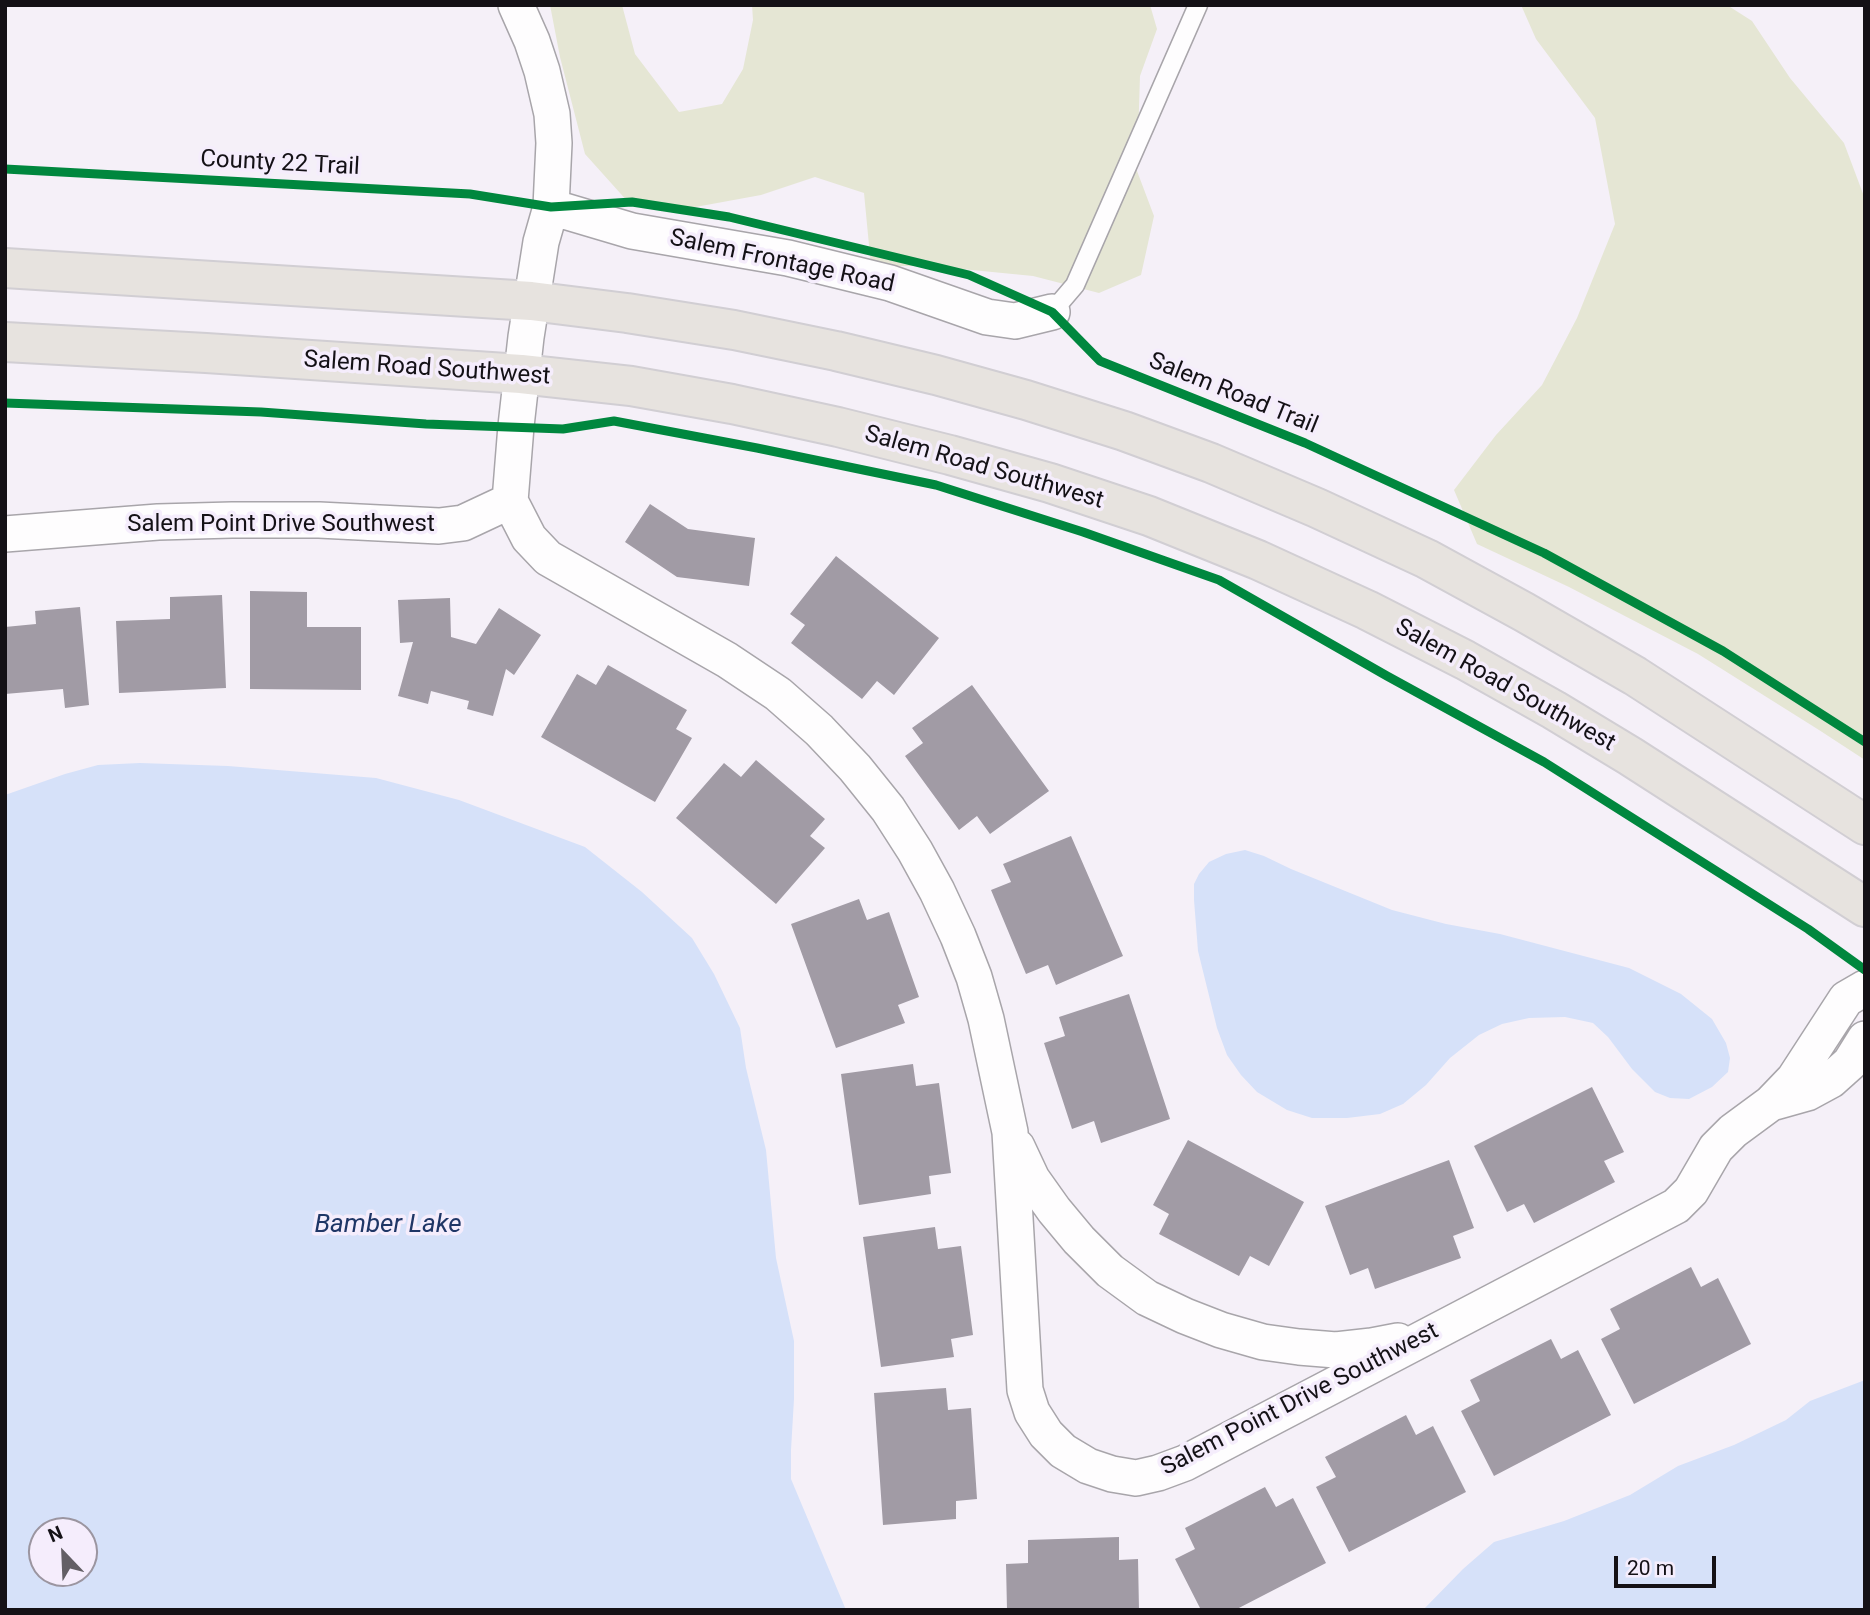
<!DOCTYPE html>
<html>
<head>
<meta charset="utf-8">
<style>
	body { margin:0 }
	#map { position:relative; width:1870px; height:1615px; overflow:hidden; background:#f5f0f8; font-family:Roboto,sans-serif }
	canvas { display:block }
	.frame { position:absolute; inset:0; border:7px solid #141116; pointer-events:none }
	.north { position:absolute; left:28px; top:1517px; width:70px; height:70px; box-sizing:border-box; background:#f5edfc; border:2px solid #9b95a0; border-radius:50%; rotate:337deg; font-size:19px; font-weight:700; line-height:28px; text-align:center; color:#141116 }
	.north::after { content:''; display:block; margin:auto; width:24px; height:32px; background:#635f65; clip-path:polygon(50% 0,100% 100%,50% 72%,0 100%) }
	.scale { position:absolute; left:1614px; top:1556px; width:102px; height:32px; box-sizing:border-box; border:4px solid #141116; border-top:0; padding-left:9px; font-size:21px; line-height:24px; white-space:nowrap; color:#141116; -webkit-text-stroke:5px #f5edfc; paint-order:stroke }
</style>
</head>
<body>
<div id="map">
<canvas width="1870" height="1615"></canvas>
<div class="frame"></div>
<div class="north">N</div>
<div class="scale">20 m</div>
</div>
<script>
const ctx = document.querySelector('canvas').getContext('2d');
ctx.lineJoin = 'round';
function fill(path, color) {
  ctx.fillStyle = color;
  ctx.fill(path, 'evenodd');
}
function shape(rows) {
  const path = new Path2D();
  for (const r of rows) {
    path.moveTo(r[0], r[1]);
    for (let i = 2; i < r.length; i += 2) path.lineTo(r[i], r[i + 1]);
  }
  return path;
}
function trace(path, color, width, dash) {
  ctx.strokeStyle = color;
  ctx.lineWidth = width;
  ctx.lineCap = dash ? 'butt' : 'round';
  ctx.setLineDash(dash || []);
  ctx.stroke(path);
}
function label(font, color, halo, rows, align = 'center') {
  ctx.font = font + ' Roboto,sans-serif';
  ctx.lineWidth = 7;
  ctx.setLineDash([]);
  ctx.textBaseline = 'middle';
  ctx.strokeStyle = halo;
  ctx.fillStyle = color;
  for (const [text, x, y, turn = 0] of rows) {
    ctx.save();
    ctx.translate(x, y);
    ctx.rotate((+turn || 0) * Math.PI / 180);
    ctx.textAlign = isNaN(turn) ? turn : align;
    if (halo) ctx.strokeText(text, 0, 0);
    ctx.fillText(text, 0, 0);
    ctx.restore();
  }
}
fill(shape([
	[550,5,622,5,635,54,679,112,722,104,743,69,753,20,752,5,1150,5,1157,29,1140,76,1137,171,1154,216,1141,275,1099,293,1033,276,931,266,871,266,864,193,815,177,761,195,679,210,629,203,585,154,560,57],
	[1521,5,1727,5,1752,21,1790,78,1844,143,1865,199,1865,760,1819,730,1698,654,1569,587,1477,544,1454,490,1496,435,1542,385,1577,318,1615,224,1595,118,1536,39]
]), '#e5e6d4');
fill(shape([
	[140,763,228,766,376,778,459,800,585,847,642,892,692,938,714,974,740,1028,746,1068,766,1150,776,1258,794,1341,794,1399,791,1450,791,1479,846,1610,5,1610,5,795,65,774,98,765],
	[42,1531,84,1531,84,1573,42,1573],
	[1245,850,1264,856,1291,869,1392,910,1446,924,1500,934,1629,968,1681,994,1712,1019,1726,1043,1730,1058,1728,1072,1712,1087,1689,1099,1670,1098,1655,1092,1632,1069,1608,1037,1593,1023,1565,1017,1529,1018,1502,1024,1479,1035,1450,1058,1426,1085,1403,1104,1380,1114,1347,1118,1312,1118,1287,1110,1257,1092,1241,1075,1227,1055,1217,1028,1198,951,1194,900,1194,884,1199,874,1209,862,1226,854],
	[1865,1380,1865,1610,1423,1610,1463,1569,1494,1542,1564,1521,1630,1495,1678,1466,1734,1445,1786,1420,1810,1401]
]), '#d6e1f9');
fill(shape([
	[650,504,688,529,755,538,749,586,677,577,625,542],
	[836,556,939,638,894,695,877,681,862,699,791,643,805,625,790,614],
	[250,591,307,592,307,627,361,627,361,690,250,689],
	[222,595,226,688,119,693,116,621,170,619,170,597],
	[450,598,451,637,476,644,499,608,541,635,514,675,506,669,493,716,467,709,469,701,431,691,428,704,398,696,413,642,400,643,398,600],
	[80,607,89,705,65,708,63,689,5,694,5,627,36,624,35,611],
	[608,665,687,710,676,729,692,738,655,802,541,737,577,674,596,685],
	[972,685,1049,791,990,834,977,816,959,830,905,756,923,743,912,728],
	[756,760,825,819,810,836,825,848,776,904,676,818,724,763,741,777],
	[1071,836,1123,956,1056,985,1048,965,1026,974,991,890,1011,882,1003,864],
	[859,899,867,920,889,912,919,997,898,1005,905,1023,836,1048,791,924],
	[1129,994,1170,1119,1101,1143,1094,1121,1072,1129,1044,1043,1065,1036,1059,1017],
	[913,1064,916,1086,939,1083,951,1173,929,1176,931,1194,859,1205,841,1074],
	[1592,1087,1624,1152,1604,1161,1615,1182,1534,1223,1524,1204,1507,1212,1474,1146],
	[1188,1140,1304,1202,1269,1266,1250,1256,1239,1276,1159,1234,1169,1214,1153,1205],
	[1449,1160,1474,1228,1453,1236,1461,1258,1375,1289,1368,1268,1350,1275,1325,1206],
	[935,1227,938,1249,961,1246,973,1335,951,1339,954,1357,881,1367,863,1237],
	[1691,1267,1701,1287,1718,1278,1751,1344,1634,1404,1601,1339,1620,1329,1610,1309],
	[1551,1339,1561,1359,1578,1350,1611,1415,1494,1476,1461,1411,1480,1401,1470,1380],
	[946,1388,948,1410,971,1408,977,1499,956,1501,956,1519,883,1525,874,1393],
	[1406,1415,1416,1435,1433,1426,1466,1492,1349,1552,1316,1487,1336,1477,1325,1457],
	[1265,1487,1276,1507,1293,1498,1326,1563,1235,1610,1201,1610,1175,1559,1195,1549,1185,1528],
	[1119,1537,1119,1560,1138,1559,1139,1610,1007,1610,1006,1564,1028,1563,1028,1540]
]), '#a19ba5');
const service = shape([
	[1052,312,1075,285,1198,5]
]);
const minor = shape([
	[516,5,532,41,542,71,552,114,554,143,551,207,541,242,526,337,516,426,510,501,529,538,548,558,727,660,778,694,819,730,855,768,888,809,915,851,937,891,958,936,974,977,986,1019,1010,1132,1025,1390,1032,1412,1046,1434,1063,1451,1088,1466,1112,1474,1136,1478,1158,1473,1185,1463,1676,1206,1691,1191,1716,1148,1733,1131,1771,1103,1794,1079,1846,999,1865,988],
	[551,207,632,231,788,258,890,283,987,317,1015,321,1052,312],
	[5,534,158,522,232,520,319,520,439,526,463,523,510,501],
	[1775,1102,1807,1093,1831,1080,1850,1063,1865,1039],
	[1017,1147,1032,1179,1054,1210,1079,1240,1110,1271,1147,1298,1185,1316,1221,1330,1263,1342,1299,1347,1336,1350,1372,1346,1398,1341]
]);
const primary = shape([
	[5,268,531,301,627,313,734,330,836,351,936,375,1026,400,1124,431,1211,463,1317,508,1427,559,1524,612,1635,676,1865,825],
	[5,342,206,353,521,374,631,386,732,404,838,427,950,455,1050,483,1149,516,1258,560,1367,610,1465,660,1554,710,1630,756,1865,907]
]);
trace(service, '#a8a5aa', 21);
trace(minor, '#a8a5aa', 38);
trace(primary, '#d1ced3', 42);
trace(service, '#fefdfe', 18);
trace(minor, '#fefdfe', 35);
trace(primary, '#e7e3df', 38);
trace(shape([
	[5,169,470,194,551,207,632,202,729,217,969,275,1052,312,1100,361,1305,443,1544,553,1723,651,1865,742],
	[5,403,261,412,426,424,563,429,614,421,757,448,936,485,1083,532,1219,580,1387,676,1544,762,1808,929,1865,970]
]), '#00873e', 9);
label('24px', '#141116', '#f5edfc', [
	["County 22 Trail",280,164,3],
	["Salem Frontage Road",782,262,12],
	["Salem Road Southwest",427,369,4],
	["Salem Road Trail",1233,394,22],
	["Salem Road Southwest",984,468,16],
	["Salem Point Drive Southwest",281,525],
	["Salem Road Southwest",1505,686,29],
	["Salem Point Drive Southwest",1300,1400,-27]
]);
label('italic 26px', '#1f3666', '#f5edfc', [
	["Bamber Lake",388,1225]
]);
</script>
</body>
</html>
